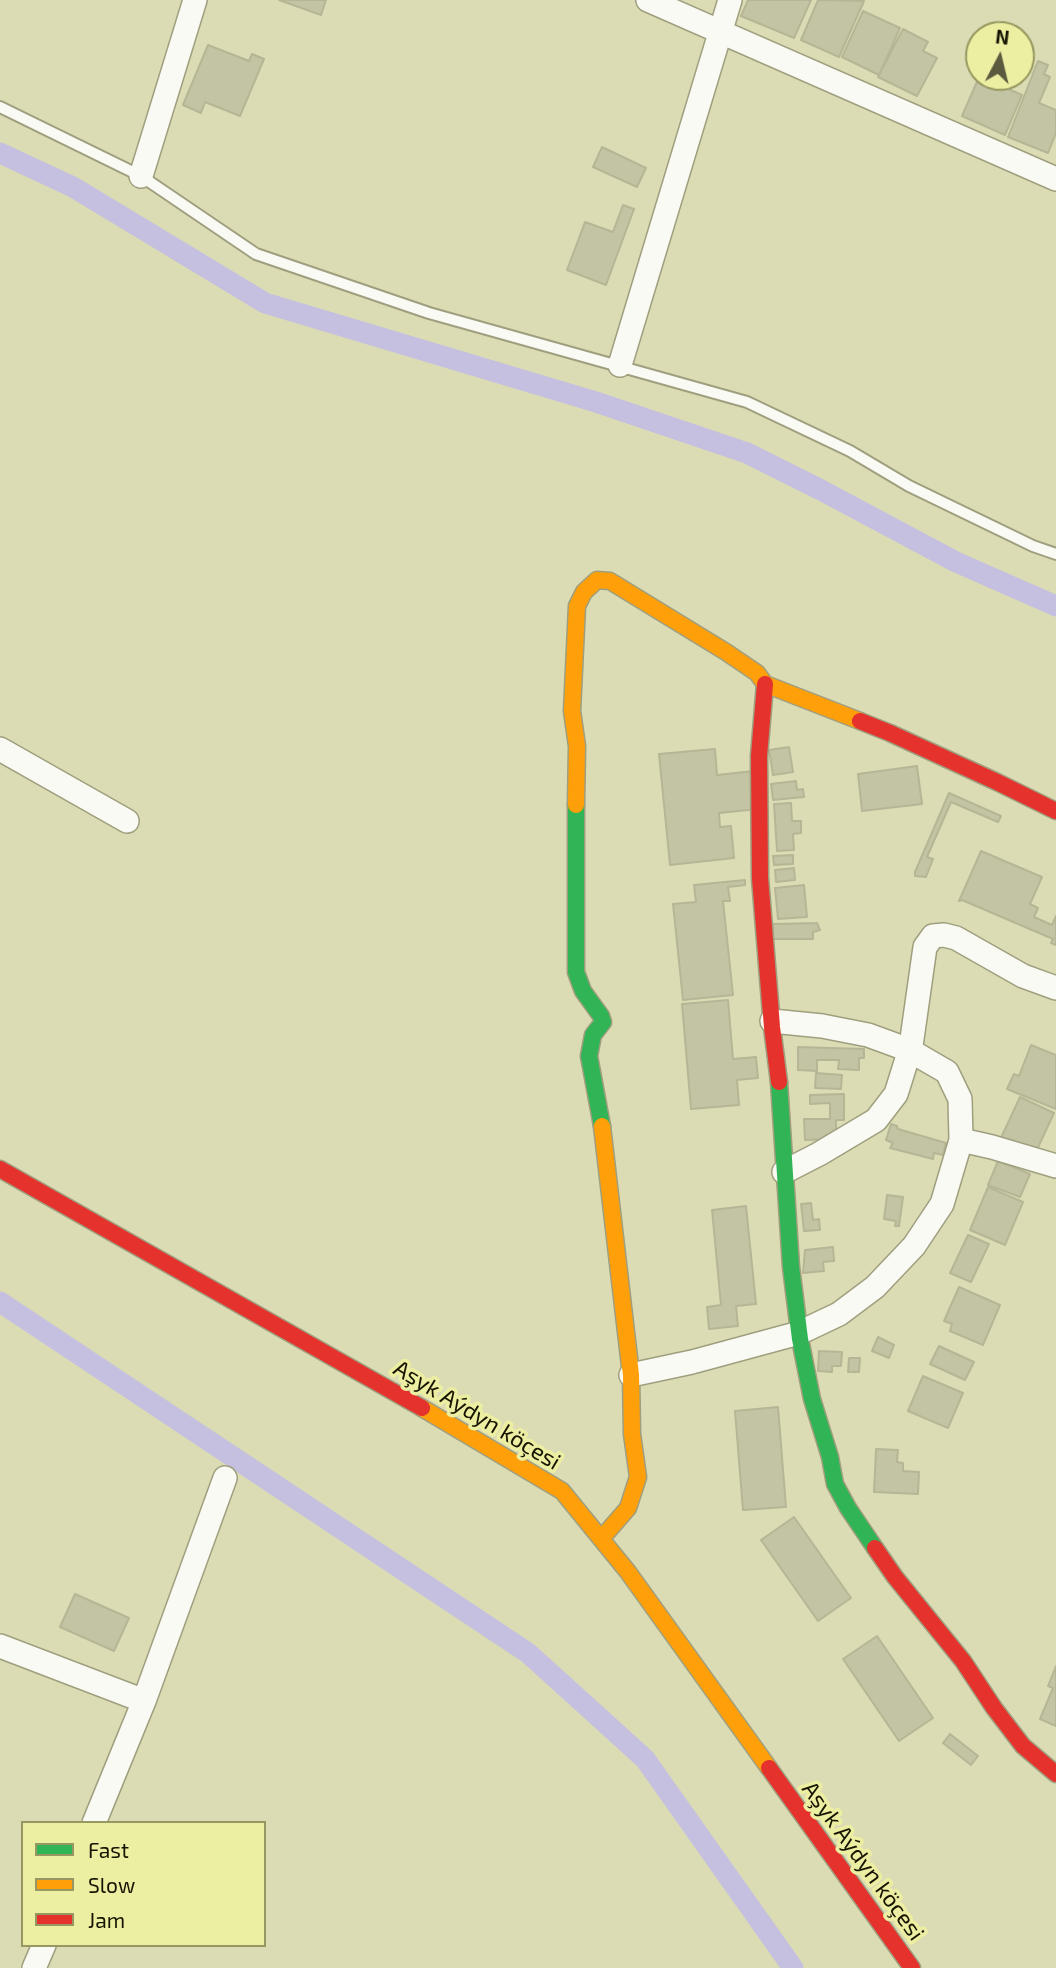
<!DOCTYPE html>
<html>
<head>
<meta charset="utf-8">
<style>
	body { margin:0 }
	#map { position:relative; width:1056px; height:1968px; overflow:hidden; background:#dcdcb4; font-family:"Exo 2",sans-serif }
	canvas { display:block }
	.legend { position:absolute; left:21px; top:1821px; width:245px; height:126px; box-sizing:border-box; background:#eceea2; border:2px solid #969761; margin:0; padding:9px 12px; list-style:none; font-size:21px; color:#151400 }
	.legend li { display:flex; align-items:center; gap:14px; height:35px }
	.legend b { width:35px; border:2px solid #969761 }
	.north { position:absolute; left:965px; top:21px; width:70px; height:70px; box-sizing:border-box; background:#eceea2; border:2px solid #969761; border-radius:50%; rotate:7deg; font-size:19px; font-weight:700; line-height:28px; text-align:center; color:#151400 }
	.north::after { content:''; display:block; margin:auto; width:24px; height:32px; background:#5b5a3f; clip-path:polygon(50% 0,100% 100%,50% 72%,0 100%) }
</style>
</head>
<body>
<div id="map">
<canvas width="1056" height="1968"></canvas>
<ul class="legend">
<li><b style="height:9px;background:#30b455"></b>Fast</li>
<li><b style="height:9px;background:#ff9f0a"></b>Slow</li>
<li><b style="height:9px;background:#e5322d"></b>Jam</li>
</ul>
<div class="north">N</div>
</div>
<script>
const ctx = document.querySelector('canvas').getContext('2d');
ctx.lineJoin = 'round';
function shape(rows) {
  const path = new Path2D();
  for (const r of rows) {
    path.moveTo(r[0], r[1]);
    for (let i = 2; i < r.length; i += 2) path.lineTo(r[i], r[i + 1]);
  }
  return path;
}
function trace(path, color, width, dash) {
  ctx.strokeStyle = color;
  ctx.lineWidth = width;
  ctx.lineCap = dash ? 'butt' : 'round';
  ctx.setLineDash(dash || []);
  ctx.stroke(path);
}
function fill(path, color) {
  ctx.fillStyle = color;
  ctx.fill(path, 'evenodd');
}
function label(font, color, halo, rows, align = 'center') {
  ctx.font = font + ' "Exo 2",sans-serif';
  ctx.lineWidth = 7;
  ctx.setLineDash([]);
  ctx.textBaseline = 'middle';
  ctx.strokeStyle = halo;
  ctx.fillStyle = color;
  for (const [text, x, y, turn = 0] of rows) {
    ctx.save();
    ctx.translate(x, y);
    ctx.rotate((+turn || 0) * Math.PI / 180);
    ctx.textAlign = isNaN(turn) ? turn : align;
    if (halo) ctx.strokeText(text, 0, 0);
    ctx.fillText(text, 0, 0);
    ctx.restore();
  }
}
trace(shape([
	[0,153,73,187,265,303,596,402,747,453,821,490,956,562,1056,606],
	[0,1302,528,1653,645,1759,793,1968]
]), '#c5c0df', 21);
const building = shape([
	[279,0,326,0,321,15,279,0],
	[748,0,811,0,794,38,741,16,748,0],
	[818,0,864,1,839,57,801,40,818,0],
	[863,11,900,28,879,75,842,57,863,11],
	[903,29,928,42,923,51,937,58,917,96,878,77,903,29],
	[208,45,249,61,252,54,264,59,240,116,205,102,201,113,183,105,208,45],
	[1038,61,1048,65,1044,74,1050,77,1039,103,1056,110,1056,133,1048,153,1008,137,1038,61],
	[979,77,993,77,991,81,1022,95,1005,135,962,116,979,77],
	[602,147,646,168,637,187,593,167,602,147],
	[623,205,634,209,606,285,567,270,585,222,613,232,623,205],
	[789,747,793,772,773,775,769,750,789,747],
	[715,749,717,775,754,771,758,809,719,813,720,827,731,826,734,858,670,865,659,754,715,749],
	[917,766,922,804,862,811,858,774,917,766],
	[796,781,797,790,803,789,804,797,773,800,771,784,796,781],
	[949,793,1001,816,998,822,951,802,927,857,933,859,926,877,915,876,915,872,949,793],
	[791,803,792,821,801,821,801,833,793,834,794,850,777,851,774,804,791,803],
	[981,851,1042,877,1030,904,1038,908,1034,917,1052,925,1056,916,1056,945,1051,943,1053,939,962,900,959,901,981,851],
	[793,855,793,864,774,865,773,856,793,855],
	[794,868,795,880,776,882,775,870,794,868],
	[745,880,745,885,728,887,730,901,723,901,733,995,683,1000,673,904,696,902,694,885,745,880],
	[804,885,807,917,778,919,775,888,804,885],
	[817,923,820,930,813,932,813,939,773,939,773,924,817,923],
	[728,1000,733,1059,756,1057,758,1078,737,1080,739,1105,691,1109,682,1004,728,1000],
	[1031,1045,1056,1055,1056,1109,1007,1089,1014,1074,1019,1076,1031,1045],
	[798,1047,864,1049,864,1058,859,1058,859,1070,838,1069,839,1060,817,1060,817,1071,798,1070,798,1047],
	[816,1073,842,1075,841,1089,815,1088,816,1073],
	[844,1094,844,1120,836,1120,836,1139,805,1140,804,1119,830,1119,830,1103,810,1104,810,1095,844,1094],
	[1020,1097,1054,1113,1034,1156,1000,1140,1020,1097],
	[891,1124,897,1126,898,1129,946,1143,943,1155,934,1153,933,1159,890,1148,893,1143,886,1140,891,1124],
	[998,1161,1030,1174,1020,1197,988,1185,998,1161],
	[988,1187,1023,1202,1005,1245,970,1230,988,1187],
	[887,1195,903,1197,899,1226,895,1226,896,1221,884,1219,887,1195],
	[811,1203,813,1220,819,1219,820,1230,804,1231,801,1204,811,1203],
	[746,1206,756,1304,736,1306,738,1326,709,1329,707,1307,721,1305,712,1210,746,1206],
	[968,1235,989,1244,971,1282,950,1273,968,1235],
	[833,1247,834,1261,823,1262,824,1271,803,1273,805,1250,833,1247],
	[959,1287,1000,1305,983,1345,950,1331,952,1324,944,1321,959,1287],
	[878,1337,894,1345,889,1358,872,1351,878,1337],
	[939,1346,974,1362,965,1380,930,1364,939,1346],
	[819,1351,842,1352,841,1366,832,1366,832,1372,818,1371,819,1351],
	[849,1358,860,1358,859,1372,848,1372,849,1358],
	[923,1376,963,1393,948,1428,908,1411,923,1376],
	[778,1407,786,1507,743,1510,735,1411,778,1407],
	[876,1449,898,1450,897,1462,903,1463,903,1471,919,1472,918,1494,874,1492,876,1449],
	[794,1517,851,1598,818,1621,761,1540,794,1517],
	[75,1594,129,1618,114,1651,60,1627,75,1594],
	[877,1636,933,1718,899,1741,843,1659,877,1636],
	[1056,1666,1056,1726,1040,1719,1053,1688,1048,1686,1056,1666],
	[950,1734,978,1756,971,1765,943,1743,950,1734]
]);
fill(building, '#c3c4a3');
trace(building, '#b6b696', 2);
const lane = shape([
	[0,107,141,176,256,254,429,313,747,402,850,451,909,486,1033,546,1056,554]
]);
const street = shape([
	[648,0,1056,179],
	[141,176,195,0],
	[620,365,730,0],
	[0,749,127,821],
	[961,1140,992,1147,1056,1166],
	[784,1172,819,1154,876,1120,896,1094,911,1046,925,947,933,936,944,935,956,938,1023,976,1056,988],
	[631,1375,692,1362,799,1333,839,1314,875,1287,914,1246,942,1204,961,1140,960,1099,947,1072,909,1050,868,1035,822,1026,772,1021],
	[0,1646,144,1701],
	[94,1823,144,1701,225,1478],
	[34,1968,44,1945]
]);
const fast = shape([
	[576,805,576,972,583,991,601,1016,603,1022,593,1035,589,1056,602,1126],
	[779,1082,791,1267,800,1339,812,1399,830,1457,835,1484,848,1508,875,1548]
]);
const slow = shape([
	[576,805,577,746,572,711,577,606,584,592,597,580,610,581,726,652,757,673,765,684,860,721],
	[422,1408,562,1491,628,1572,769,1768],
	[601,1539,628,1508,638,1477,632,1434,631,1375,602,1126]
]);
const jam = shape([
	[765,684,759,756,760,878,772,1027,779,1082],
	[860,721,890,733,997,782,1056,811],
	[0,1169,422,1408],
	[875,1548,895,1577,963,1661,994,1708,1023,1746,1056,1774],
	[769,1768,912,1968]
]);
trace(lane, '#9f9f7f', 14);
trace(street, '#9f9f7f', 26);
trace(fast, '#9f9f7f', 19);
trace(slow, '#9f9f7f', 19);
trace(jam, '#9f9f7f', 19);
trace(lane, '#fafaf4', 10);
trace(street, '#fafaf4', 23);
trace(fast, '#30b455', 16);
trace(slow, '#ff9f0a', 16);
trace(jam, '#e5322d', 16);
label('23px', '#151400', '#eceea2', [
	["Aşyk Aýdyn köçesi",477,1415,31],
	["Aşyk Aýdyn köçesi",863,1861,54]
]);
</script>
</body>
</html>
